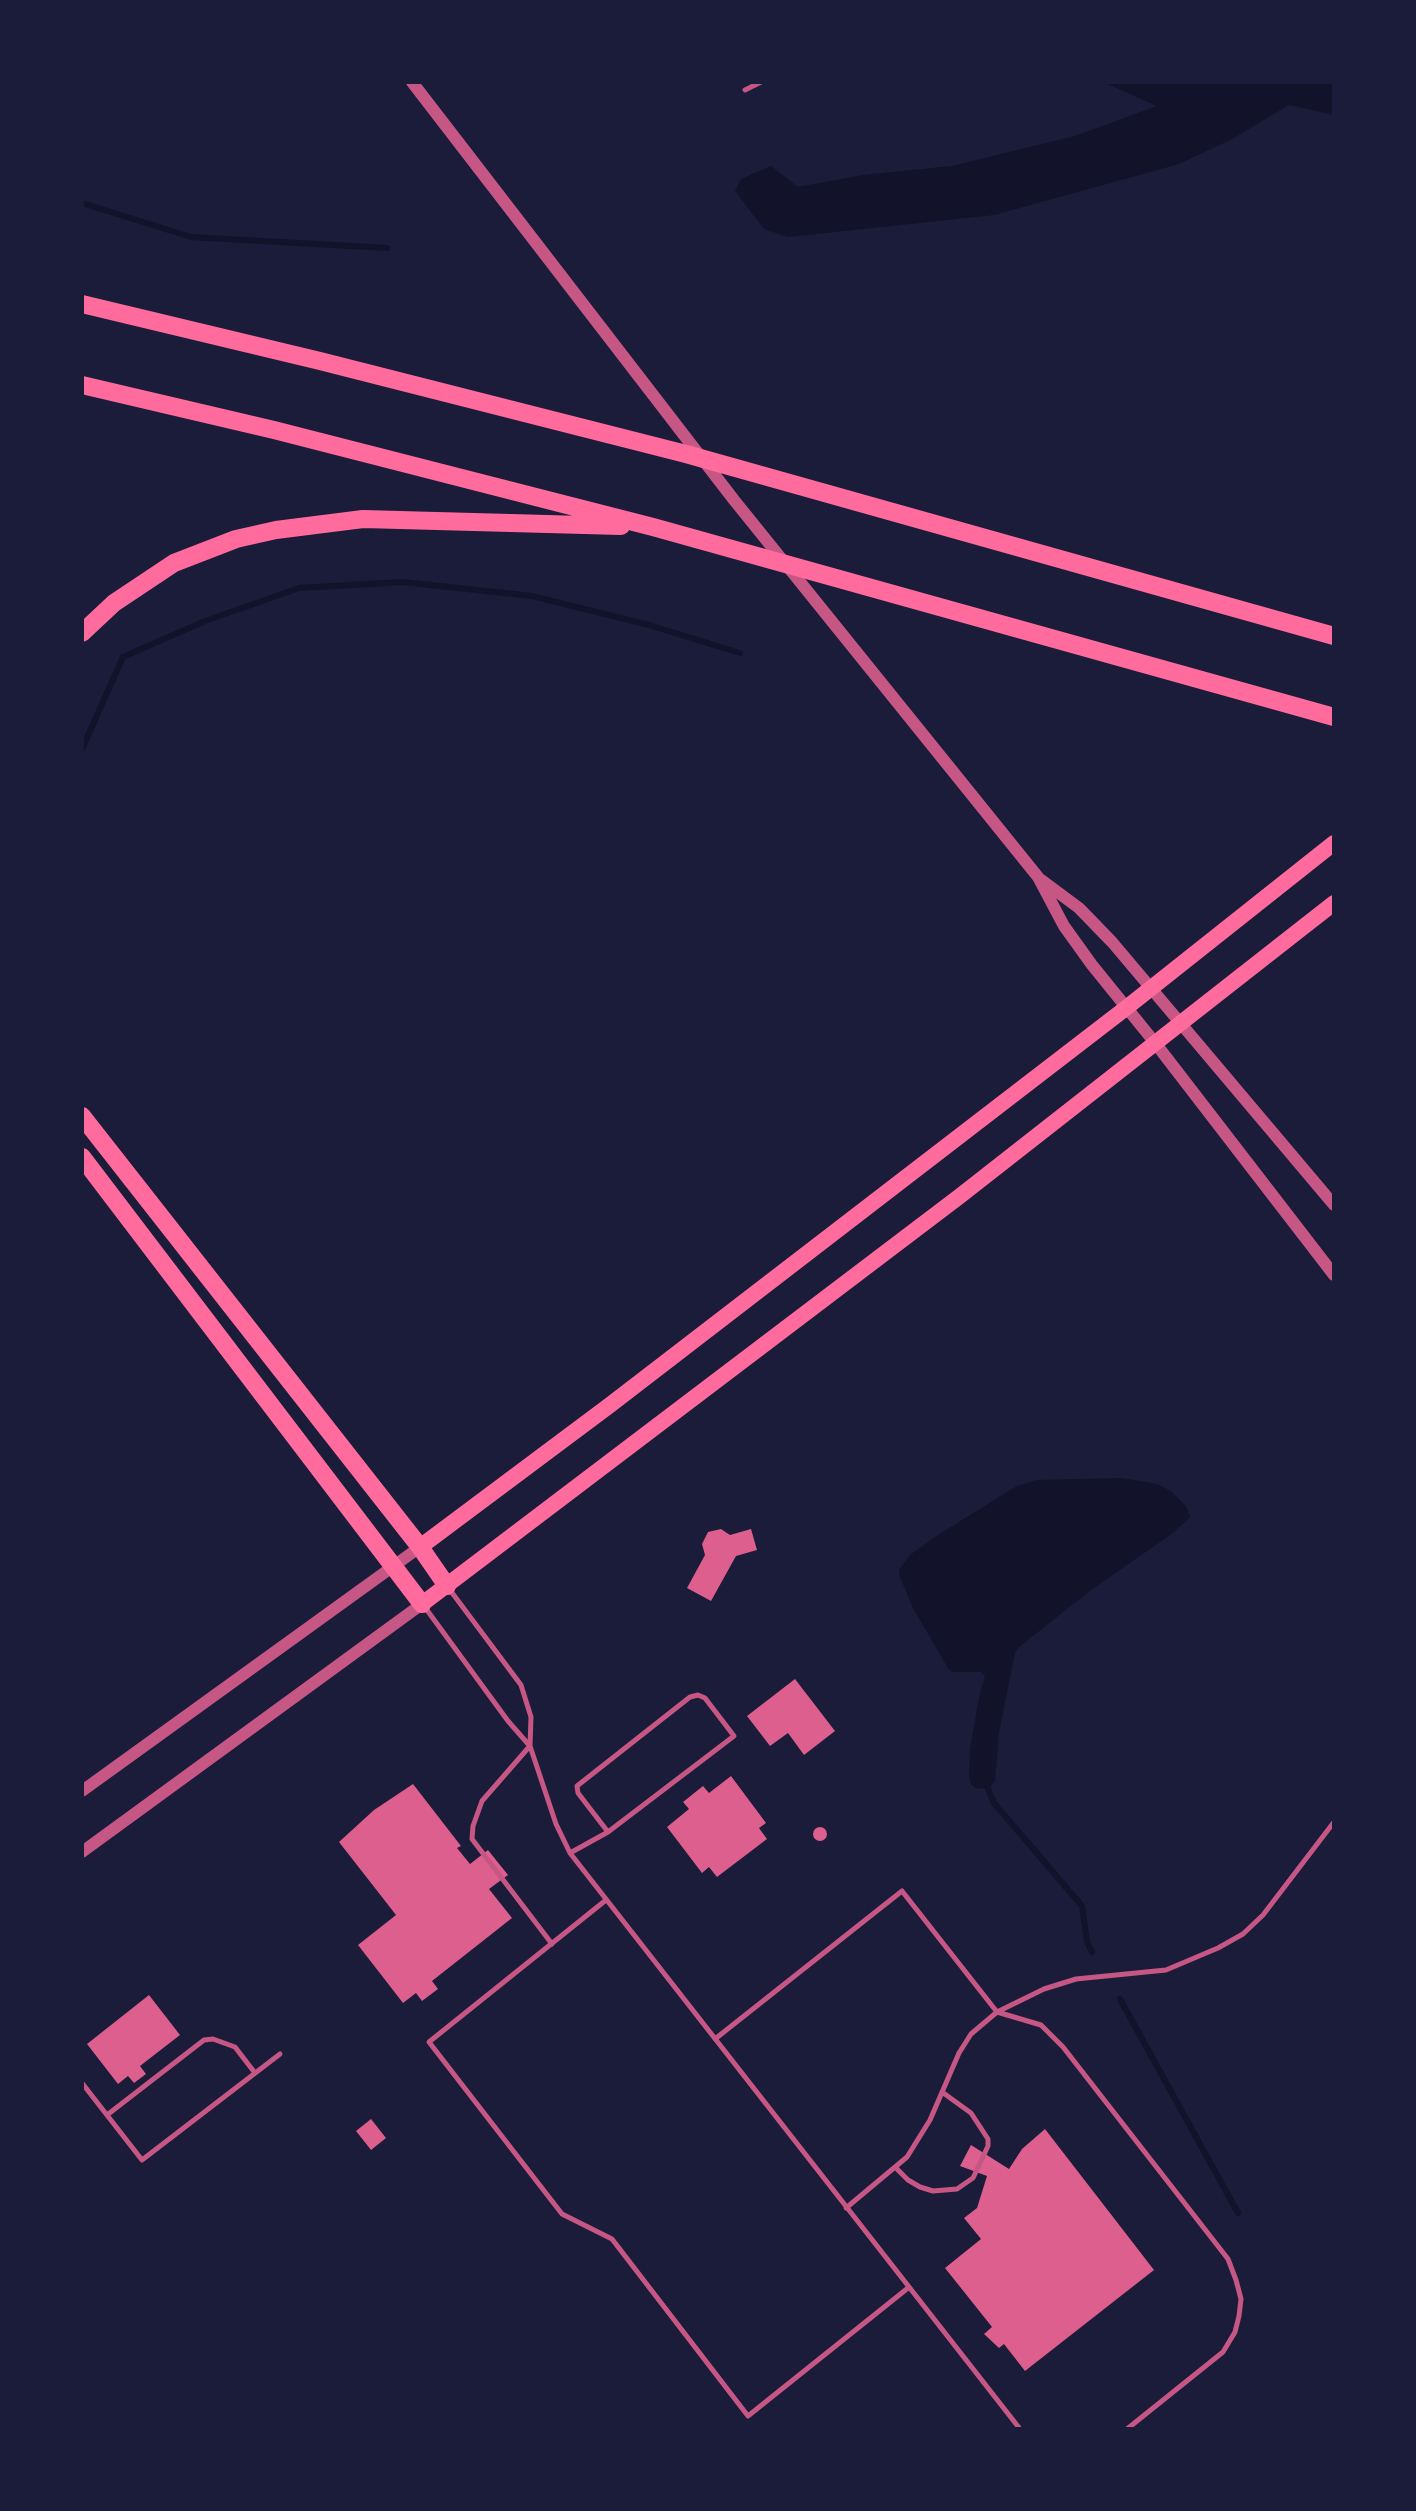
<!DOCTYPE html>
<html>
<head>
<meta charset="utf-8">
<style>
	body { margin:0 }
	#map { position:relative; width:1416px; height:2511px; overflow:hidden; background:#1b1b3a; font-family:Arial,sans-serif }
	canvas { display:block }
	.frame { position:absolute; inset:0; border:84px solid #1b1b3a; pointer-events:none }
</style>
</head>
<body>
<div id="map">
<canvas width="1416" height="2511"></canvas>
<div class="frame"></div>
</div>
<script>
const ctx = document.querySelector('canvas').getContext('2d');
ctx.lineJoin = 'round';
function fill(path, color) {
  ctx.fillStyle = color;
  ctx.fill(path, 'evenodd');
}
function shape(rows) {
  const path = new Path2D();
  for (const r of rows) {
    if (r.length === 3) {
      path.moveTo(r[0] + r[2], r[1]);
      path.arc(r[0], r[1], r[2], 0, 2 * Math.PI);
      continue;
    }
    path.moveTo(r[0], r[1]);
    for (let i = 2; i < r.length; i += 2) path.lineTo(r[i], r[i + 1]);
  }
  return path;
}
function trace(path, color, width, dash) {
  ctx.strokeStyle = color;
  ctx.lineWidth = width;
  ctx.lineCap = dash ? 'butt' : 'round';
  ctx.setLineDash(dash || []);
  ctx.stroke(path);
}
fill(shape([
	[1103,82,1334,82,1334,115,1289,105,1232,139,1179,164,994,215,788,237,764,229,735,191,741,179,771,166,798,187,863,175,952,166,1075,136,1157,106],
	[1122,1478,1157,1484,1171,1491,1186,1506,1190,1517,1173,1533,1091,1590,1019,1647,1015,1653,999,1732,995,1781,988,1789,976,1788,971,1784,969,1776,970,1749,980,1693,985,1676,981,1672,953,1672,948,1668,913,1608,899,1575,899,1570,910,1555,938,1535,1017,1486,1037,1480]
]), '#12122b');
trace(shape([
	[82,203,191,237,387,248],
	[82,749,123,657,205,621,299,588,403,582,532,596,649,625,740,653],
	[988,1789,994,1803,1082,1906,1087,1942,1092,1952],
	[1120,1999,1238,2213]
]), '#12122b', 6);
fill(shape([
	[721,1529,730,1535,751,1529,757,1550,736,1556,711,1601,687,1588,705,1555,702,1544,708,1532],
	[795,1679,835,1731,804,1755,788,1733,770,1746,747,1716],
	[731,1776,766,1823,759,1828,767,1839,717,1877,709,1867,702,1873,667,1827,689,1809,683,1802,703,1786,709,1793],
	[413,1784,461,1846,457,1848,470,1864,488,1850,508,1875,489,1889,512,1918,432,1981,438,1989,422,2001,416,1993,403,2003,358,1945,396,1915,339,1842,374,1810],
	[820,1834,7],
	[149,1995,180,2035,140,2066,146,2074,134,2083,128,2076,118,2084,87,2044],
	[371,2119,386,2138,371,2150,356,2131],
	[1045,2129,1154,2270,1025,2371,1004,2344,999,2348,984,2334,992,2327,945,2268,981,2239,964,2218,977,2208,987,2176,960,2166,971,2145,1009,2169,1022,2149]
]), '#dd5f8e');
trace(shape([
	[745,90,761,82],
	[450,1590,521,1685,531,1717,530,1746,556,1824,570,1853,1020,2429],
	[424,1606,508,1721,529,1745],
	[529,1747,482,1801,473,1826,472,1839,552,1944],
	[570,1853,608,1832,734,1736,705,1698,698,1695,690,1697,577,1786,578,1793,608,1832],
	[606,1900,429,2042,545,2192,562,2214,612,2239,748,2416,908,2288],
	[715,2039,902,1891,997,2012,971,2034,959,2053,930,2120,907,2157,846,2208],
	[82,2083,142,2160,280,2054],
	[107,2115,204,2040,213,2039,235,2047,255,2073],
	[895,2167,908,2180,920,2187,933,2191,957,2189,973,2178,988,2146,988,2139,971,2113,942,2092],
	[1127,2429,1223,2352,1235,2332,1239,2316,1241,2299,1236,2280,1228,2259,1063,2047,1041,2025,997,2012,1044,1989,1076,1979,1166,1970,1218,1948,1243,1934,1263,1915,1334,1822]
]), '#c65784', 5);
trace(shape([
	[412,82,734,500,1038,877,1064,926,1092,965,1156,1044,1334,1275],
	[1040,879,1079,908,1112,942,1334,1205],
	[82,1791,420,1547],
	[82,1852,422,1604]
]), '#c65784', 12);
trace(shape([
	[420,1547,610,1405,1126,1008,1334,843],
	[422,1604,960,1196,1334,903]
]), '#ff6b9d', 16);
trace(shape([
	[82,304,320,361,686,454,1334,636],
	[82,385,274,430,653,527,1334,717],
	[82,633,114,603,174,563,236,539,276,530,363,519,621,526],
	[82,1116,420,1547,447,1586],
	[82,1157,422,1604]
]), '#ff6b9d', 18);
</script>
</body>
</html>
